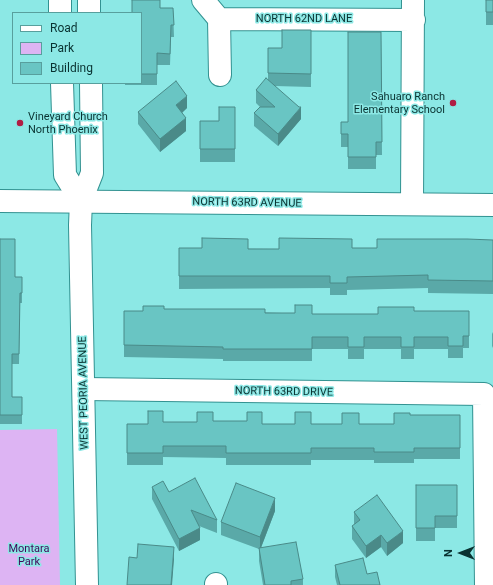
<!DOCTYPE html>
<html>
<head>
<meta charset="utf-8">
<style>
	body { margin:0 }
	#map { position:relative; width:493px; height:585px; overflow:hidden; background:#8ce8e5; font-family:Roboto,sans-serif }
	canvas { display:block }
	.legend { position:absolute; left:12px; top:12px; width:130px; height:72px; box-sizing:border-box; background:#8ce8e5; border:1px solid #589f9d; margin:0; padding:5px 7px; list-style:none; font-size:12px; color:#093231 }
	.legend li { display:flex; align-items:center; gap:8px; height:20px }
	.legend b { width:20px; border:1px solid #589f9d }
	.north { position:absolute; left:441px; top:533px; width:40px; height:40px; -webkit-text-stroke:3px #8ce8e5; paint-order:stroke; rotate:270deg; font-size:11px; font-weight:700; line-height:16px; text-align:center; color:#093231 }
	.north::after { content:''; display:block; margin:auto; width:14px; height:18px; background:#093231; clip-path:polygon(50% 0,100% 100%,50% 72%,0 100%) }
</style>
</head>
<body>
<div id="map">
<canvas width="493" height="585"></canvas>
<ul class="legend">
<li><b style="height:5px;background:#fff"></b>Road</li>
<li><b style="height:11px;background:#ddb4f3"></b>Park</li>
<li><b style="height:11px;background:#69c5c3"></b>Building</li>
</ul>
<div class="north">N</div>
</div>
<script>
const ctx = document.querySelector('canvas').getContext('2d');
ctx.lineJoin = 'round';
function fill(path, color) {
  ctx.fillStyle = color;
  ctx.fill(path, 'evenodd');
}
function shape(rows) {
  const path = new Path2D();
  for (const r of rows) {
    path.moveTo(r[0], r[1]);
    for (let i = 2; i < r.length; i += 2) path.lineTo(r[i], r[i + 1]);
  }
  return path;
}
function trace(path, color, width, dash) {
  ctx.strokeStyle = color;
  ctx.lineWidth = width;
  ctx.lineCap = dash ? 'butt' : 'round';
  ctx.setLineDash(dash || []);
  ctx.stroke(path);
}
function label(font, color, halo, rows, align = 'center') {
  ctx.font = font + ' Roboto,sans-serif';
  ctx.lineWidth = 3;
  ctx.setLineDash([]);
  ctx.textBaseline = 'middle';
  ctx.strokeStyle = halo;
  ctx.fillStyle = color;
  for (const [text, x, y, turn = 0] of rows) {
    ctx.save();
    ctx.translate(x, y);
    ctx.rotate((+turn || 0) * Math.PI / 180);
    ctx.textAlign = isNaN(turn) ? turn : align;
    if (halo) ctx.strokeText(text, 0, 0);
    ctx.fillText(text, 0, 0);
    ctx.restore();
  }
}
fill(shape([
	[57,429,60,585,0,585,0,430]
]), '#ddb4f3');
const minor = shape([
	[203,0,219,19,414,20],
	[219,19,220,75],
	[0,201,493,205],
	[412,204,413,0],
	[84,389,484,394,486,585],
	[216,584,216,585]
]);
const major = shape([
	[60,0,60,13],
	[89,0,89,13],
	[62,83,65,175,81,201],
	[87,585,80,225,81,201,92,173,91,83]
]);
trace(minor, '#329291', 24);
trace(major, '#329291', 24);
trace(minor, '#fff', 22);
trace(major, '#fff', 22);
fill(shape([
	[486,0,493,0,493,25,486,25],
	[160,8,173,8,174,37,171,37,170,65,157,65,157,85,125,85,125,83,141,83,141,13],
	[311,30,311,87,275,86,301,119,278,146,254,126,254,113,260,107,256,103,256,90,268,80,268,48,282,48],
	[381,32,382,155,376,155,376,169,348,169,348,147,341,147,341,122,348,122],
	[235,107,235,162,200,162,200,121,219,121],
	[187,108,182,113,186,131,160,152,138,124,138,112],
	[0,239,15,277,22,277,22,303,20,303,19,364,12,364,12,397,22,397,22,424,0,424],
	[493,240,493,294,428,293,428,288,347,290,347,295,330,295,330,288,179,289,179,248,279,249,377,248],
	[164,309,312,314,378,314,414,311,469,311,469,348,463,348,463,358,448,358,448,349,414,349,414,359,401,359,401,349,364,349,364,359,348,359,348,349,312,349,312,361,223,361,223,359,124,357,124,311,143,311],
	[493,332,493,348,492,346,492,334],
	[410,415,460,415,460,459,414,459,414,463,374,463,374,460,311,460,311,465,226,465,226,458,163,457,163,465,127,465,127,424,148,424,163,422,197,422,213,421,262,424,394,424],
	[416,485,457,485,457,528,435,528,435,541,416,541],
	[152,487,217,520,217,533,199,526,200,540,179,551,152,499],
	[275,511,261,548,303,579,303,585,263,585,259,561,259,549,221,535,221,522],
	[354,512,403,543,387,556,381,547,366,558,352,539,352,526,354,525],
	[335,565,367,574,380,585,337,585,335,577]
]), '#5aa9a8');
fill(shape([
	[187,96,187,108,176,118,176,105],
	[301,107,301,119,278,146,278,134],
	[186,118,186,131,160,152,160,139],
	[275,498,275,511,260,550,260,537],
	[200,528,200,540,179,551,179,539],
	[403,531,403,543,387,556,387,543],
	[381,535,381,547,366,558,366,546],
	[174,547,174,559,172,585,171,585]
]), '#4a8a88');
const building = shape([
	[132,0,160,0,160,8,173,8,174,25,171,25,170,54,157,53,157,74,141,74,141,13,132,13,132,0],
	[486,0,493,0,493,12,486,12,486,0],
	[282,30,311,30,311,74,268,73,268,48,282,48,282,30],
	[348,32,381,32,382,142,376,142,376,157,348,157,348,134,341,134,341,122,348,122,348,32],
	[266,78,299,107,301,107,278,134,254,113,260,107,275,107,256,90,266,78],
	[176,81,187,96,176,105,186,118,160,139,138,112,176,81],
	[219,107,235,107,235,149,200,149,200,121,219,121,219,107],
	[202,238,248,239,248,249,279,249,279,238,352,239,352,248,377,248,377,239,467,239,493,240,493,281,428,280,428,275,347,277,347,283,330,283,330,276,179,276,179,248,202,248,202,238],
	[0,239,15,239,15,277,22,277,22,293,20,293,19,354,12,354,12,397,22,397,22,415,0,415,0,239],
	[295,305,312,305,312,314,378,314,378,307,414,307,414,311,469,311,469,336,463,336,463,346,448,346,448,337,414,337,414,347,401,347,401,337,364,337,364,347,348,347,348,337,312,337,312,349,223,349,223,347,124,345,124,311,143,311,143,306,164,306,164,309,265,309,265,313,295,313,295,305],
	[148,411,163,411,163,422,197,422,197,412,213,412,213,421,247,421,247,412,262,412,262,424,295,424,295,412,311,412,311,424,342,424,342,413,359,413,359,424,394,424,394,413,410,413,410,415,460,415,460,448,414,448,414,452,374,452,374,448,311,448,311,453,226,453,226,446,163,446,163,453,127,453,127,424,148,424,148,411],
	[195,478,217,520,191,510,200,528,179,539,152,487,163,481,169,492,195,478],
	[236,483,275,498,260,537,221,522,236,483],
	[416,485,457,485,457,516,435,516,435,528,416,528,416,485],
	[377,495,403,531,387,543,381,535,366,546,352,526,360,520,354,512,377,495],
	[296,542,303,579,291,581,291,585,265,585,259,548,296,542],
	[138,544,174,547,171,585,127,585,129,557,137,558,138,544],
	[363,558,367,574,377,572,380,585,340,585,335,565,363,558]
]);
fill(building, '#69c5c3');
trace(building, '#4a8a88', 1);
for (const [x, y, r, color] of [
	[453,103,4,"#b01d43"],
	[20,123,4,"#b01d43"]
]) {
  const dot = new Path2D();
  dot.arc(x, y, r, 0, 2 * Math.PI);
  ctx.fillStyle = color;
  ctx.fill(dot);
  trace(dot, '#8ce8e5', 1.5);
}
label('11px', '#093231', '#8ce8e5', [
	["NORTH 62ND LANE",304,19],
	["NORTH 63RD AVENUE",247,203,1],
	["NORTH 63RD DRIVE",284,392,1],
	["WEST PEORIA AVENUE",84,393,-91]
]);
label('11px', '#093231', '#8ce8e5', [
	["Sahuaro Ranch",445,97],
	["Elementary School",445,110],
	["Vineyard Church",28,117,"left"],
	["North Phoenix",28,130,"left"]
], 'right');
label('11px', '#43075a', '#8ce8e5', [
	["Montara",29,549],
	["Park",29,562]
]);
</script>
</body>
</html>
